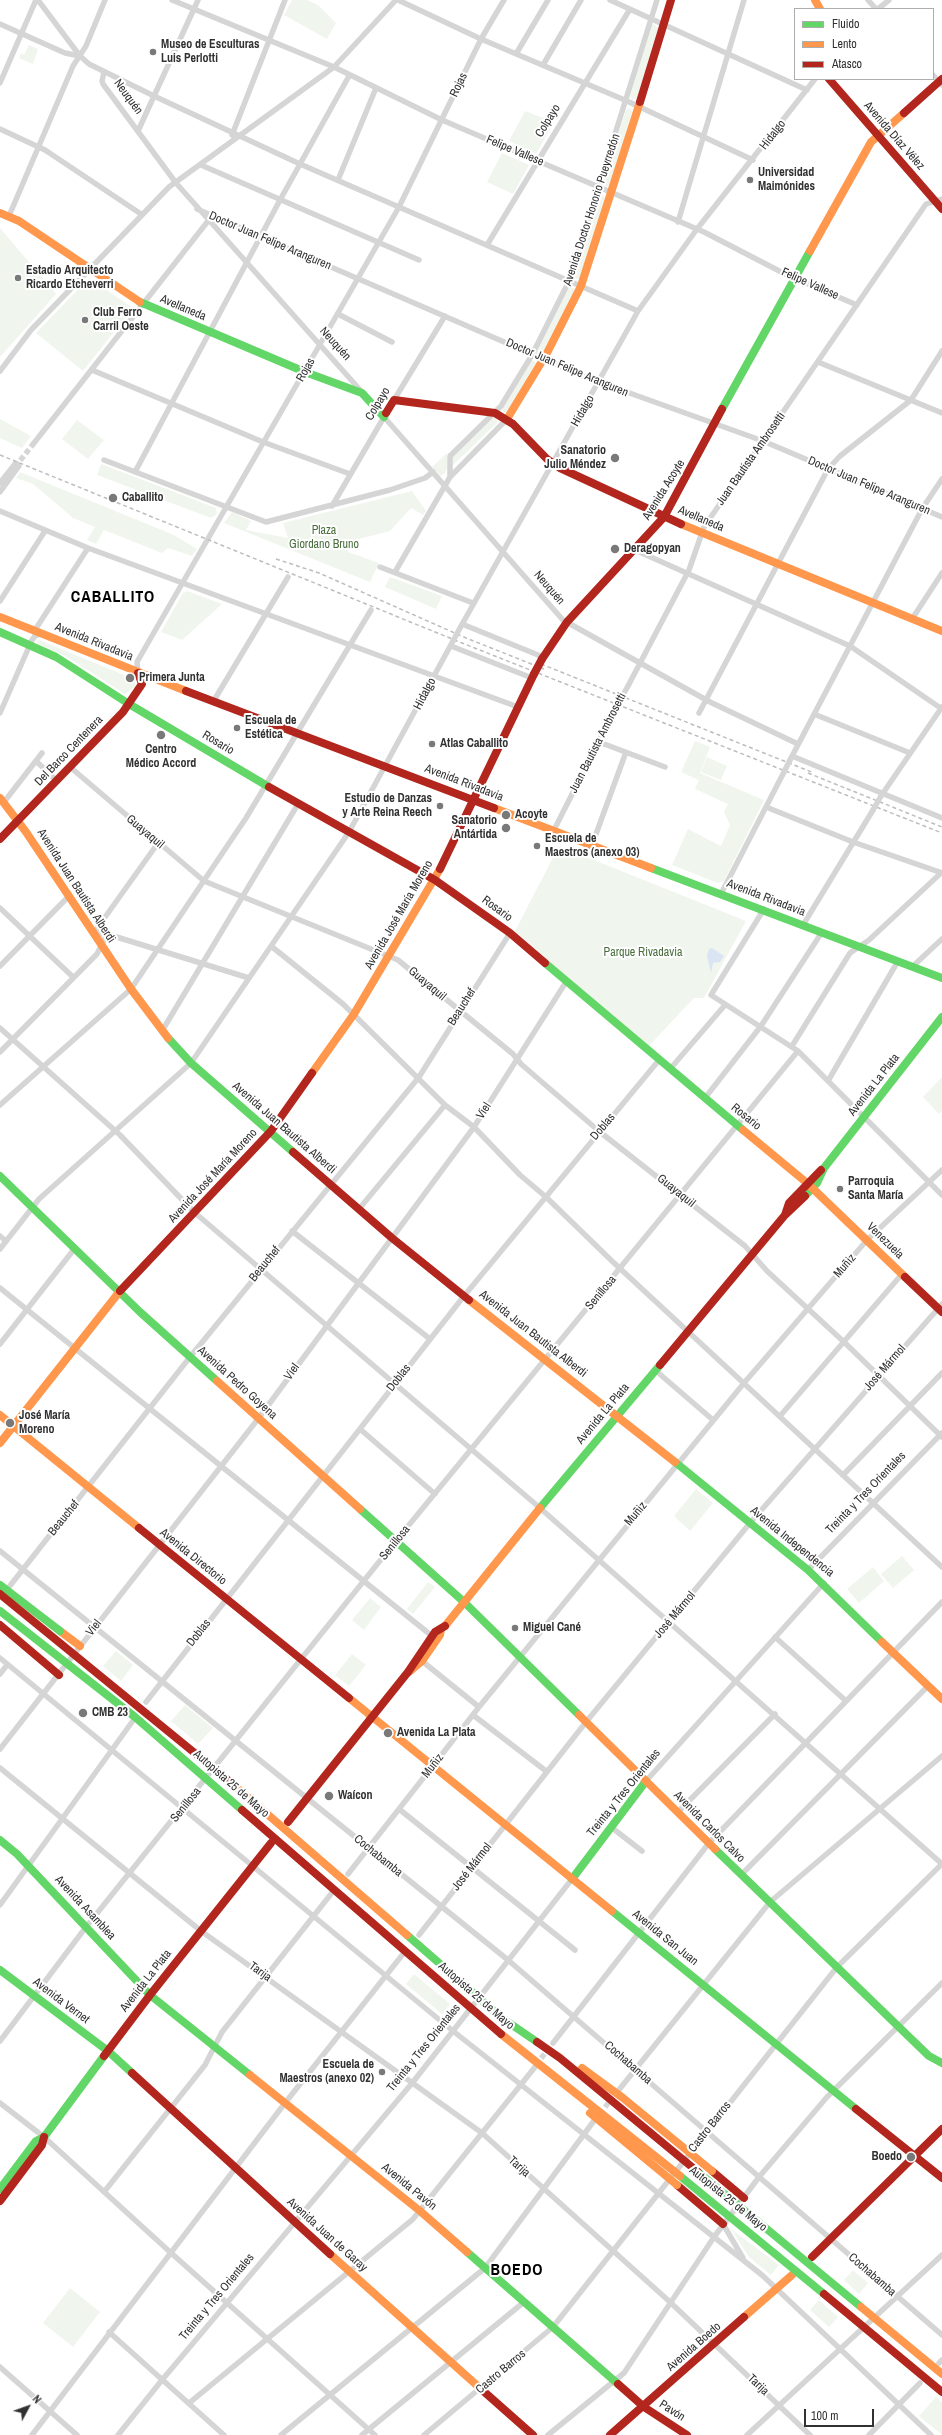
<!DOCTYPE html>
<html>
<head>
<meta charset="utf-8">
<style>
	body { margin:0 }
	#map { position:relative; width:942px; height:2435px; overflow:hidden; background:#fff; font-family:"Archivo Narrow",sans-serif }
	canvas { display:block }
	.legend { position:absolute; left:794px; top:8px; width:140px; height:72px; box-sizing:border-box; background:#fff; border:1px solid #adadad; margin:0; padding:5px 7px; list-style:none; font-size:12px; color:#313131 }
	.legend li { display:flex; align-items:center; gap:8px; height:20px }
	.legend b { width:20px; border:1px solid #adadad }
	.north { position:absolute; left:8px; top:2387px; width:40px; height:40px; -webkit-text-stroke:3px #fff; paint-order:stroke; rotate:49deg; font-size:11px; font-weight:700; line-height:16px; text-align:center; color:#313131 }
	.north::after { content:''; display:block; margin:auto; width:14px; height:18px; background:#313131; clip-path:polygon(50% 0,100% 100%,50% 72%,0 100%) }
	.scale { position:absolute; left:804px; top:2409px; width:70px; height:18px; box-sizing:border-box; border:2px solid #313131; border-top:0; padding-left:5px; font-size:12px; line-height:14px; white-space:nowrap; color:#313131; -webkit-text-stroke:3px #fff; paint-order:stroke }
</style>
</head>
<body>
<div id="map">
<canvas width="942" height="2435"></canvas>
<ul class="legend">
<li><b style="height:5px;background:#63d668"></b>Fluido</li>
<li><b style="height:5px;background:#ff974d"></b>Lento</li>
<li><b style="height:5px;background:#b3261e"></b>Atasco</li>
</ul>
<div class="north">N</div>
<div class="scale">100 m</div>
</div>
<script>
const ctx = document.querySelector('canvas').getContext('2d');
ctx.lineJoin = 'round';
function fill(path, color) {
  ctx.fillStyle = color;
  ctx.fill(path, 'evenodd');
}
function shape(rows) {
  const path = new Path2D();
  for (const r of rows) {
    path.moveTo(r[0], r[1]);
    for (let i = 2; i < r.length; i += 2) path.lineTo(r[i], r[i + 1]);
  }
  return path;
}
function trace(path, color, width, dash) {
  ctx.strokeStyle = color;
  ctx.lineWidth = width;
  ctx.lineCap = dash ? 'butt' : 'round';
  ctx.setLineDash(dash || []);
  ctx.stroke(path);
}
function label(font, color, halo, rows, align = 'center') {
  ctx.font = font + ' "Archivo Narrow",sans-serif';
  ctx.lineWidth = 4;
  ctx.setLineDash([]);
  ctx.textBaseline = 'middle';
  ctx.strokeStyle = halo;
  ctx.fillStyle = color;
  for (const [text, x, y, turn = 0] of rows) {
    ctx.save();
    ctx.translate(x, y);
    ctx.rotate((+turn || 0) * Math.PI / 180);
    ctx.textAlign = isNaN(turn) ? turn : align;
    if (halo) ctx.strokeText(text, 0, 0);
    ctx.fillText(text, 0, 0);
    ctx.restore();
  }
}
fill(shape([
	[292,0,307,0,318,5,336,23,327,39,284,15],
	[654,24,658,28,637,98,632,100,630,97,650,26],
	[29,45,38,49,33,64,19,58,21,53,24,55],
	[630,108,632,111,611,184,606,187,603,182,626,110],
	[525,111,554,122,536,154,509,141],
	[502,153,529,165,513,194,487,182],
	[603,195,606,199,580,279,576,279,573,277,599,197],
	[0,228,56,294,0,357],
	[89,278,133,308,83,371,36,333],
	[569,286,575,289,542,354,539,355,536,352],
	[532,360,536,363,507,412,504,413,502,409],
	[495,416,498,422,450,468,452,456],
	[0,419,31,436,22,448,0,438],
	[77,420,104,440,88,459,62,439],
	[447,453,447,468,445,473,440,476,432,467],
	[101,464,216,508,217,514,211,518,97,475],
	[20,472,174,535,197,549,192,556,168,548,162,553,104,530,96,544,87,540,95,527,73,518,33,484,16,478],
	[412,491,426,511,423,515,411,508,390,531,347,542,348,552,379,563,370,582,224,523,232,512,251,521,246,530,288,538,283,523],
	[390,577,442,596,436,609,385,587],
	[187,591,222,604,182,640,161,632,183,593],
	[39,640,134,679,136,686,125,694,67,657,38,644,37,642],
	[695,741,710,747,700,773,764,800,724,881,718,883,672,865,688,829,721,846,730,825,724,812,728,804,695,789,699,780,681,772],
	[707,757,727,766,721,780,701,772],
	[559,846,746,921,704,998,694,998,647,1048,515,931],
	[942,1077,942,1111,939,1114,923,1097],
	[696,1489,713,1503,690,1531,674,1516],
	[902,1556,914,1570,893,1588,881,1574],
	[873,1567,884,1581,859,1603,847,1589],
	[428,1582,435,1587,413,1614,407,1609],
	[370,1598,381,1607,364,1630,352,1620],
	[116,1651,133,1665,121,1681,103,1666],
	[352,1654,366,1665,349,1686,335,1675],
	[185,1705,213,1728,198,1744,171,1721],
	[414,1974,450,2004,442,2014,406,1984],
	[731,2229,779,2265,771,2275,749,2257],
	[853,2270,868,2283,859,2294,844,2280],
	[70,2288,100,2312,73,2347,43,2323],
	[819,2300,838,2317,829,2327,810,2310],
	[936,2397,942,2402,942,2435,919,2416]
]), '#f0f6ed');
fill(shape([
	[712,948,724,956,720,962,713,963,711,973,707,956,709,949]
]), '#dbe4f2');
trace(shape([
	[15,467,34,443],
	[536,2065,549,2048],
	[600,2114,612,2098]
]), '#d6d6d6', 5.5, [5.5, 3]);
trace(shape([
	[38,0,80,56],
	[172,0,334,67,442,120,704,232,787,275,857,305],
	[398,0,481,39,627,101,753,160],
	[610,0,807,90],
	[868,0,876,9],
	[878,9,889,0],
	[0,24,65,53,80,56,89,64,154,96,300,164,638,311],
	[516,54,548,0],
	[543,65,581,0],
	[104,72,102,81,103,84,176,183,361,391],
	[933,75,942,85],
	[0,83,36,0],
	[0,129,45,150,141,214],
	[138,131,198,0],
	[232,135,285,0],
	[201,165,419,260],
	[338,180,376,88],
	[197,209,585,377,763,441,942,517],
	[9,216,73,66,86,46,105,0],
	[678,222,744,0],
	[487,245,630,9],
	[338,314,392,342],
	[818,362,942,413],
	[92,370,263,442,350,474],
	[0,371,31,330,169,187,334,67,396,0],
	[394,400,445,316],
	[34,443,208,221],
	[104,460,266,522,390,490,425,478,433,472],
	[135,472,280,200,349,76],
	[450,477,450,456,501,406,532,355,569,281,657,0],
	[0,483,15,464,17,464],
	[0,492,19,466,17,464],
	[332,506,384,417,563,620,710,702,798,744],
	[0,511,88,548,518,707],
	[635,550,850,646,942,709],
	[380,567,473,603],
	[395,572,450,477,507,419],
	[0,601,45,531],
	[912,619,942,573],
	[462,624,543,657],
	[460,628,638,311,697,229,815,79],
	[35,630,88,548],
	[451,646,532,678],
	[138,673,137,662,141,655,399,207,481,39,504,0],
	[628,686,689,570,704,527,926,204,942,199],
	[213,702,288,577],
	[0,713,32,640,35,636,41,634],
	[699,713,828,469,840,456,911,400,942,351],
	[814,714,910,753],
	[599,742,665,767],
	[792,756,942,818],
	[790,760,922,509,942,479],
	[36,761,57,781],
	[70,767,204,881,398,960,513,1054,521,1064,600,1132,745,1246,767,1271,844,1342,942,1437],
	[881,796,942,707],
	[4,802,42,753],
	[766,807,853,842,942,873],
	[554,830,616,707],
	[592,845,626,752],
	[721,894,784,772],
	[0,908,73,977],
	[764,909,711,995,798,1051,942,1195],
	[803,925,873,810],
	[93,934,158,843],
	[94,934,107,934,249,978],
	[271,946,343,1004,445,1105,474,1127,520,1175,546,1197,613,1262,942,1567],
	[0,966,68,897],
	[912,967,942,939],
	[0,1028,120,1135,194,1212,540,1508,942,1864],
	[162,1031,298,804],
	[792,1046,850,953,869,940,941,873],
	[0,1052,97,954,107,934],
	[670,1069,725,1005],
	[828,1081,898,961],
	[705,1098,761,1026,822,932],
	[0,1105,131,989,246,818,371,610],
	[359,1209,445,1105],
	[292,1231,430,1339],
	[0,1236,6,1241],
	[0,1249,39,1199,191,1063,349,832,453,641],
	[0,1288,432,1636],
	[0,1344,75,1248],
	[655,1370,713,1420],
	[780,1416,902,1274],
	[360,1429,435,1494],
	[843,1475,942,1373],
	[0,1551,508,1960,942,2335],
	[808,1570,942,1433],
	[9,1587,190,1357,419,1077,510,933],
	[775,1637,846,1701],
	[0,1658,453,2031,762,2275,931,2435],
	[422,1661,479,1707],
	[0,1674,7,1665],
	[146,1702,464,1296,659,1060],
	[473,1715,546,1771],
	[0,1749,258,1419,392,1238,474,1127,566,982],
	[0,1768,201,1931,482,2133,670,2302,810,2435],
	[646,1781,824,1583],
	[399,1809,575,1950],
	[678,1812,775,1714],
	[611,1827,642,1851],
	[348,1874,479,1707,744,1383,867,1240,942,1170],
	[741,1875,928,1686],
	[0,1905,132,1722],
	[419,1935,586,1722,750,1523,942,1304],
	[0,2041,86,1927,395,1542,798,1051],
	[553,2043,709,1843,942,1602],
	[618,2091,770,1902,942,1756],
	[0,2103,44,2137,170,2252,375,2435],
	[104,2192,205,2065,222,2032,331,1894],
	[723,2224,743,2258],
	[109,2332,224,2435],
	[939,2363,942,2360],
	[0,2367,77,2435],
	[189,2403,413,2219,535,2067],
	[32,2435,285,2103,403,1954],
	[118,2435,162,2380,413,2082,572,1879],
	[281,2435,485,2268,596,2118],
	[362,2435,524,2302],
	[424,2435,553,2327,837,1967,942,1864],
	[548,2435,624,2373,714,2237,759,2177,827,2097,942,1983],
	[747,2435,942,2255],
	[869,2435,920,2383]
]), '#d5d5d5', 5.5);
trace(shape([
	[140,302,305,372,362,393,384,417,386,413],
	[722,409,810,251],
	[0,632,56,657,129,704],
	[129,704,269,787],
	[651,868,942,978],
	[545,963,743,1130],
	[168,1038,191,1063,293,1152],
	[0,1176,140,1312,217,1381],
	[805,1196,817,1183,824,1168,942,1017],
	[675,1462,808,1570,882,1642],
	[540,1508,660,1365],
	[360,1509,464,1602,579,1715],
	[0,1840,17,1854,150,1995,250,2075],
	[715,1849,929,2056,942,2063],
	[572,1879,646,1781],
	[612,1911,856,2109],
	[0,1970,108,2051,132,2073],
	[0,2189,36,2141,44,2137,104,2056],
	[467,2252,618,2384]
]), '#63d668', 8);
trace(shape([
	[815,0,820,9],
	[0,213,19,221,140,302],
	[810,251,871,142,904,113],
	[507,419,547,353,581,286,640,102],
	[681,524,942,631],
	[0,617,186,691],
	[0,798,26,832,131,989,168,1038],
	[494,808,651,868],
	[312,1073,354,1014,440,869],
	[743,1130,807,1183,905,1277],
	[469,1300,675,1462],
	[217,1381,360,1509],
	[0,1415,139,1528],
	[0,1443,120,1291],
	[445,1626,540,1508],
	[60,1631,80,1646],
	[882,1642,942,1699],
	[409,1672,422,1661,440,1635,441,1629],
	[349,1698,612,1911],
	[579,1715,715,1849],
	[250,2075,420,2211,467,2252],
	[330,2254,481,2389],
	[744,2317,792,2275]
]), '#ff974d', 8);
trace(shape([
	[829,79,942,209],
	[640,102,671,0],
	[904,113,942,79],
	[386,413,394,400,495,413,513,424,547,459,560,468,681,524],
	[542,659,567,622,664,517,722,409],
	[186,691,494,808],
	[269,787,435,880,510,933,545,963],
	[0,839,123,712,142,684,138,673],
	[440,869,534,674],
	[293,1152,392,1238,469,1300],
	[785,1215,789,1203,821,1170],
	[905,1277,942,1312],
	[120,1291,271,1131,312,1073],
	[660,1365,785,1215,805,1196],
	[139,1528,349,1698],
	[0,1625,59,1675],
	[288,1822,408,1672,435,1632,445,1626],
	[104,2056,150,1995,271,1843],
	[132,2073,330,2254],
	[856,2109,942,2178],
	[712,2171,744,2198],
	[677,2185,723,2224],
	[0,2201,42,2145,44,2137],
	[812,2257,942,2129],
	[618,2384,644,2407,687,2435],
	[481,2389,533,2435],
	[610,2435,744,2317]
]), '#b3261e', 8);
trace(shape([
	[0,455,462,643,942,833],
	[276,559,319,573,466,638,544,669],
	[541,664,814,773],
	[808,773,942,827]
]), '#bdbdbd', 1.5, [4, 3]);
trace(shape([
	[453,641,460,628],
	[616,707,628,686],
	[784,772,790,760],
	[873,810,881,796]
]), '#d5d5d5', 5.5);
trace(shape([
	[0,1585,60,1631],
	[0,1611,135,1717,242,1810],
	[407,1935,502,2018,537,2042],
	[698,2172,861,2307],
	[680,2176,824,2294]
]), '#63d668', 8);
trace(shape([
	[229,1781,407,1935],
	[501,2034,680,2176],
	[582,2068,623,2098,712,2171],
	[590,2113,677,2185],
	[861,2307,942,2374]
]), '#ff974d', 8);
trace(shape([
	[534,674,542,659],
	[0,1594,229,1781],
	[242,1810,501,2034],
	[537,2042,560,2058,698,2172],
	[824,2294,942,2392]
]), '#b3261e', 8);
for (const [x, y, r, color] of [
	[153,52,4,"#797979"],
	[750,180,4,"#797979"],
	[18,278,4,"#797979"],
	[85,320,4,"#797979"],
	[615,458,5,"#797979"],
	[113,498,5,"#797979"],
	[615,549,5,"#797979"],
	[130,678,5,"#797979"],
	[237,728,4,"#797979"],
	[161,735,5,"#797979"],
	[432,744,4,"#797979"],
	[440,806,4,"#797979"],
	[506,815,5,"#797979"],
	[506,828,5,"#797979"],
	[537,846,4,"#797979"],
	[840,1189,4,"#797979"],
	[10,1423,5,"#797979"],
	[515,1628,4,"#797979"],
	[83,1713,5,"#797979"],
	[388,1733,5,"#797979"],
	[329,1796,5,"#797979"],
	[382,2072,4,"#797979"],
	[911,2157,5,"#797979"]
]) {
  const dot = new Path2D();
  dot.arc(x, y, r, 0, 2 * Math.PI);
  ctx.fillStyle = color;
  ctx.fill(dot);
  trace(dot, '#fff', 1.5);
}
label('bold 12px', '#313131', '#fff', [
	["Museo de Esculturas",161,45],
	["Luis Perlotti",161,59],
	["Universidad",758,173],
	["Maimónides",758,187],
	["Estadio Arquitecto",26,271],
	["Ricardo Etcheverri",26,285],
	["Club Ferro",93,313],
	["Carril Oeste",93,327],
	["Sanatorio",606,451,"right"],
	["Julio Méndez",606,465,"right"],
	["Caballito",122,498],
	["Deragopyan",624,549],
	["Primera Junta",139,678],
	["Escuela de",245,721],
	["Estética",245,735],
	["Atlas Caballito",440,744],
	["Centro",161,750,"center"],
	["Médico Accord",161,764,"center"],
	["Estudio de Danzas",432,799,"right"],
	["y Arte Reina Reech",432,813,"right"],
	["Acoyte",515,815],
	["Sanatorio",497,821,"right"],
	["Antártida",497,835,"right"],
	["Escuela de",545,839],
	["Maestros (anexo 03)",545,853],
	["Parroquia",848,1182],
	["Santa María",848,1196],
	["José María",19,1416],
	["Moreno",19,1430],
	["Miguel Cané",523,1628],
	["CMB 23",92,1713],
	["Avenida La Plata",397,1733],
	["Waícon",338,1796],
	["Escuela de",374,2065,"right"],
	["Maestros (anexo 02)",374,2079,"right"],
	["Boedo",902,2157,"right"]
], 'left');
label('12px', '#313131', '#fff', [
	["Rojas",459,85,-65],
	["Neuquén",128,97,54],
	["Colpayo",548,121,-58],
	["Hidalgo",773,135,-52],
	["Avenida Díaz Vélez",894,136,49],
	["Felipe Vallese",515,151,23],
	["Avenida Doctor Honorio Pueyrredón",592,210,-72],
	["Doctor Juan Felipe Aranguren",270,241,23],
	["Felipe Vallese",810,284,24],
	["Avellaneda",183,308,23],
	["Neuquén",335,344,48],
	["Doctor Juan Felipe Aranguren",567,368,23],
	["Rojas",306,370,-60],
	["Colpayo",378,404,-59],
	["Hidalgo",583,411,-60],
	["Juan Bautista Ambrosetti",751,459,-55],
	["Doctor Juan Felipe Aranguren",869,486,23],
	["Avenida Acoyte",664,490,-58],
	["Avellaneda",701,519,23],
	["Neuquén",549,588,49],
	["Avenida Rivadavia",94,642,22],
	["Hidalgo",425,694,-62],
	["Rosario",218,743,31],
	["Juan Bautista Ambrosetti",598,743,-63],
	["Del Barco Centenera",69,751,-46],
	["Avenida Rivadavia",464,783,21],
	["Guayaquil",145,832,40],
	["Avenida Juan Bautista Alberdi",76,886,57],
	["Avenida Rivadavia",766,898,21],
	["Rosario",497,909,36],
	["Avenida José María Moreno",399,915,-60],
	["Guayaquil",427,984,40],
	["Beauchef",462,1007,-58],
	["Avenida La Plata",874,1085,-52],
	["Viel",484,1111,-57],
	["Rosario",746,1117,39],
	["Doblas",603,1127,-50],
	["Avenida Juan Bautista Alberdi",284,1128,41],
	["Avenida José María Moreno",213,1176,-47],
	["Guayaquil",676,1191,39],
	["Venezuela",885,1241,44],
	["Beauchef",265,1264,-51],
	["Muñiz",845,1266,-49],
	["Senillosa",601,1293,-50],
	["Avenida Juan Bautista Alberdi",533,1334,38],
	["José Mármol",885,1368,-49],
	["Viel",292,1372,-54],
	["Doblas",399,1378,-52],
	["Avenida Pedro Goyena",237,1383,42],
	["Avenida La Plata",603,1414,-50],
	["Treinta y Tres Orientales",866,1493,-46],
	["Muñiz",636,1514,-50],
	["Beauchef",64,1518,-51],
	["Avenida Independencia",792,1542,39],
	["Senillosa",395,1543,-51],
	["Avenida Directorio",193,1557,39],
	["José Mármol",675,1615,-50],
	["Viel",94,1628,-52],
	["Doblas",199,1633,-52],
	["Muñiz",433,1766,-52],
	["Autopista 25 de Mayo",231,1784,41],
	["Treinta y Tres Orientales",624,1793,-51],
	["Senillosa",186,1805,-51],
	["Avenida Carlos Calvo",709,1827,45],
	["Cochabamba",378,1856,39],
	["José Mármol",472,1867,-52],
	["Avenida Asamblea",85,1908,47],
	["Avenida San Juan",665,1938,39],
	["Tarija",260,1972,36],
	["Avenida La Plata",146,1981,-52],
	["Autopista 25 de Mayo",476,1996,41],
	["Avenida Vernet",61,2001,37],
	["Treinta y Tres Orientales",424,2048,-51],
	["Cochabamba",628,2063,41],
	["Castro Barros",710,2127,-52],
	["Tarija",519,2167,42],
	["Avenida Pavón",409,2187,39],
	["Autopista 25 de Mayo",728,2199,39],
	["Avenida Juan de Garay",327,2235,42],
	["Cochabamba",872,2275,41],
	["Treinta y Tres Orientales",217,2297,-50],
	["Avenida Boedo",694,2347,-41],
	["Castro Barros",501,2372,-40],
	["Tarija",758,2385,44],
	["Pavón",672,2411,33]
]);
label('12px', '#496e3c', '#fff', [
	["Plaza",324,531],
	["Giordano Bruno",324,545],
	["Parque Rivadavia",643,953]
]);
ctx.letterSpacing = '1px';
label('bold 16px', '#000', '#fff', [
	["CABALLITO",113,598],
	["BOEDO",517,2271]
]);
ctx.letterSpacing = '0px';
</script>
</body>
</html>
